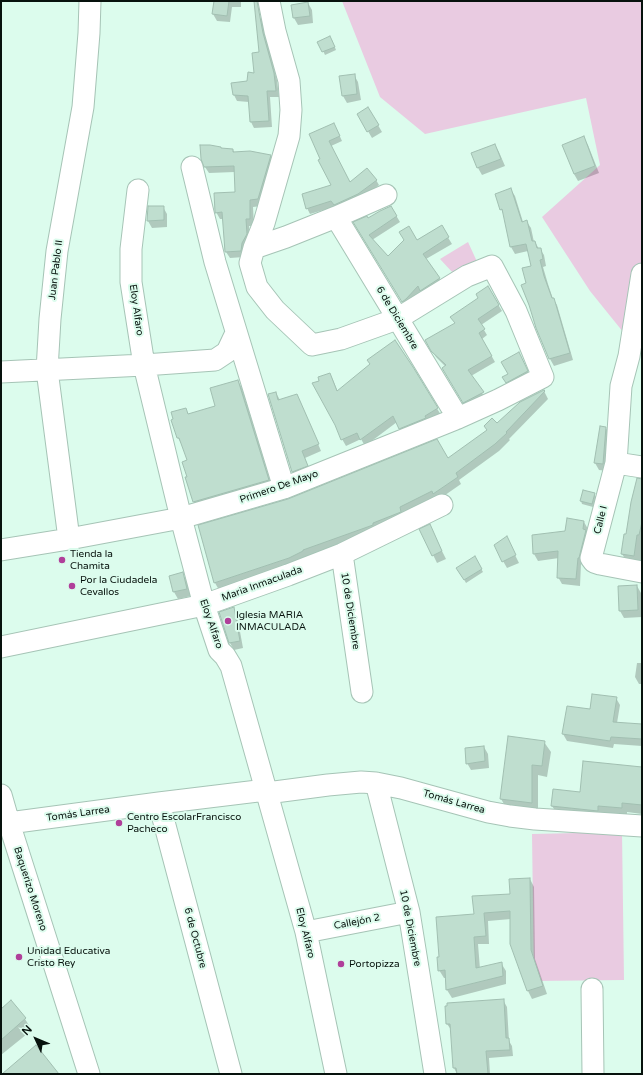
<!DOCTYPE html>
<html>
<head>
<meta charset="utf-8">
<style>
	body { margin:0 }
	#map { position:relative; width:643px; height:1075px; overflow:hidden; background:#dcfced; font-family:"Varela Round",sans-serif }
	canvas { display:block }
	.frame { position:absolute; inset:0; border:2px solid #07120d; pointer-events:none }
	.north { position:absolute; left:16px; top:1019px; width:40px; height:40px; -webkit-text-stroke:3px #dcfced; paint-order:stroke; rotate:314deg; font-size:11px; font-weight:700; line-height:16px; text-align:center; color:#07120d }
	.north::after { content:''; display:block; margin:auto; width:14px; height:18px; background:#07120d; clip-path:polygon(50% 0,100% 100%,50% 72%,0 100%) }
</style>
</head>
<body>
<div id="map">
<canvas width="643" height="1075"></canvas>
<div class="frame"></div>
<div class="north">N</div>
</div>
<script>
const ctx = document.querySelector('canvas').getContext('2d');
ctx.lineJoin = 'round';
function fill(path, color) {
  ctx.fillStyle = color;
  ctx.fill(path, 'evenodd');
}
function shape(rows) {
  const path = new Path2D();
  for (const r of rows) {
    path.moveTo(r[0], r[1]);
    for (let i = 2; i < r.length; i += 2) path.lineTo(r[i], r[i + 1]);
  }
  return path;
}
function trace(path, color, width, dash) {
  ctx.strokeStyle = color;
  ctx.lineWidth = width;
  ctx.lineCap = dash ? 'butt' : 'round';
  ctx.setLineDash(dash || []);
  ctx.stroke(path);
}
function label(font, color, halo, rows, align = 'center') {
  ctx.font = font + ' "Varela Round",sans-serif';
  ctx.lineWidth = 4;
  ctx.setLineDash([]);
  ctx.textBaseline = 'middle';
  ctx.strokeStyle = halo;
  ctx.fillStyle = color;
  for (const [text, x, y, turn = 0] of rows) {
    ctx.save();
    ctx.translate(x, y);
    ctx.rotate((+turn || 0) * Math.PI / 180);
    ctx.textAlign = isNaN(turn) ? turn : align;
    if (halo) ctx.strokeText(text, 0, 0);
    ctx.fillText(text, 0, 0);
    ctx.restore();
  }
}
fill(shape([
	[342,1,642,1,642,312,636,348,590,291,542,217,600,165,586,98,425,134,380,97],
	[468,242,479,266,453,273,440,259],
	[622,832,624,980,534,981,532,834]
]), '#e9cbe1');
fill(shape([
	[215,1,241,1,241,7,232,7,230,22,217,21,213,14],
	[308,3,312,10,313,23,298,25,294,18,292,5],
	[259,15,262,21,267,41,277,80,279,97,270,97,272,127,254,128,251,122,249,102,237,101,234,95,248,82,256,74,260,53],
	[332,40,336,50,325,55,319,42],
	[354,75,358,82,361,100,347,103,343,96],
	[368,108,382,132,372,138,358,114],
	[337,130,342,141,331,146,350,183,376,180,379,185,361,199,310,214,307,208,332,186,310,135],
	[584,138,588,145,599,173,578,181,574,174,564,145],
	[495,145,499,152,505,166,482,175,478,168,473,154],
	[221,149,233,150,235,153,270,156,274,162,262,206,253,207,254,226,249,226,250,241,244,257,230,258,226,252,224,219,220,219,216,212,236,193,235,172,209,173,205,167],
	[511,190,515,196,523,222,527,222,531,228,534,242,535,242,539,249,540,249,544,255,546,266,543,267,548,284,553,299,557,305,573,360,554,366,550,359,537,328,528,284,532,266,528,251,515,254,511,247,504,215,501,209],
	[163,207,167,214,167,227,152,228,148,221],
	[391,207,400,222,372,240,388,257,441,226,452,244,426,259,443,284,424,296,421,291,410,305,406,307,355,223,368,219],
	[488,288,502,311,481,325,487,335,482,339,495,362,471,376,486,399,467,408,443,368,446,367,436,357,426,341,456,324],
	[519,353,531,379,510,389,503,377,509,374],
	[412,368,441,415,404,435,397,422,365,446,361,439,346,446,342,439,321,381,330,374,333,380,338,392],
	[238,381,242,388,272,487,198,509,194,502,188,477,188,461,182,445,178,438,186,410,189,415,216,406],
	[544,391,548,399,509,439,510,440,499,451,459,480,461,484,438,500,405,519,306,558,219,590,215,583,199,526,448,460],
	[276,393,280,400,297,395,300,401,321,451,305,458,310,472,296,478,293,472],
	[606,428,610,435,607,471,599,470,595,463],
	[642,487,642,565,627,562,622,554],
	[583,491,594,494,596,497,593,507,582,504,581,501],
	[584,522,588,529,583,565,581,564,580,586,562,584,558,577,559,558,538,561,534,554,566,532],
	[421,530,433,533,446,559,437,563],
	[510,545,519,563,507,568,503,561],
	[475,558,483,572,466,583,458,568],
	[182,573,186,580,191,596,178,599,174,592,170,576],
	[637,586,641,593,642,617,624,618,620,611],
	[233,608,237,615,243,648,234,650,230,643],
	[637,663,642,663,642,684,639,684,635,677],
	[616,698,620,705,617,723,642,725,642,746,614,744,613,748,567,741,563,734,568,707,591,710],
	[544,742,551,752,547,777,538,775,538,813,507,809,501,799],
	[484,747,488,754,489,768,471,770,467,763],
	[642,768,642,814,627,812,627,817,558,815,552,806,581,793],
	[530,879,534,887,535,959,547,994,532,999,528,991,511,944,511,919,488,921,489,944,478,944,480,969,501,963,506,971,506,984,452,998,447,990,446,978,444,978,439,970,475,915,511,895],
	[503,1000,507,1007,509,1041,512,1046,513,1056,489,1058,490,1074,457,1074,454,1068,452,1031,447,1024],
	[11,1002,25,1019,32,1030,1,1055,1,1010]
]), '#0003');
const building = shape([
	[214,1,229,1,227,16,212,14,214,1],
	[254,1,257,1,263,33,274,73,276,91,267,91,269,121,250,122,248,96,233,95,231,83,247,81,248,72,254,73,252,53,259,52,254,1],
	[308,2,310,16,293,18,291,5,308,2],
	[330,36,335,47,322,52,317,42,330,36],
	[355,74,357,94,342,96,339,76,355,74],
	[368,107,379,125,367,132,357,114,368,107],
	[334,123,340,136,329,141,350,182,367,168,377,180,358,194,334,205,331,201,306,209,302,194,331,185,318,160,320,159,309,134,334,123],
	[584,136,595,166,574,174,562,145,584,136],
	[495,144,501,159,477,168,471,153,495,144],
	[200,145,210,145,221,147,221,148,233,149,233,152,250,151,271,155,258,199,250,200,250,219,246,219,247,234,242,243,241,251,225,252,222,212,215,213,215,212,214,193,235,192,234,166,204,167,201,159,200,145],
	[511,188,522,222,527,220,532,241,535,241,537,248,541,248,543,259,540,260,544,276,552,298,554,298,570,353,549,359,536,328,529,305,521,285,526,283,522,268,531,266,526,244,510,247,502,209,500,210,495,194,511,188],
	[148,206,164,206,164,220,147,221,148,206],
	[391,206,397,216,369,235,388,256,404,240,399,232,409,226,417,240,442,225,449,237,423,254,440,278,420,291,418,286,406,299,402,302,353,222,367,216,368,218,380,211,391,206],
	[488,286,499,305,478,319,485,329,479,333,492,356,468,370,484,392,463,403,442,368,446,365,431,351,425,340,455,323,450,317,478,298,476,294,488,286],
	[395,340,413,367,438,408,425,416,426,418,399,429,393,416,360,440,357,433,341,440,335,425,312,383,319,381,318,377,330,373,337,391,370,364,367,360,395,340],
	[519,352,528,371,506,383,502,377,508,374,501,362,519,352],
	[238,380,269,480,193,502,185,477,187,477,182,462,187,460,179,438,177,438,171,420,173,419,171,412,186,408,188,414,215,406,210,388,238,380],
	[544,390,545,391,506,432,507,433,495,444,456,473,458,477,433,494,432,491,400,507,401,512,373,523,373,525,303,550,303,551,289,558,214,583,198,525,288,499,437,439,448,458,487,430,484,426,492,418,497,423,520,402,544,390],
	[276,392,278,400,297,394,319,444,302,451,308,466,292,472,268,394,276,392],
	[600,426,606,427,603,464,594,463,600,426],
	[637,478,642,479,642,522,639,535,637,535,634,556,621,554,624,534,626,534,631,502,637,478],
	[583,490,595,493,592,504,580,501,583,490],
	[567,518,584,521,583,529,586,530,579,558,578,558,576,579,557,578,558,551,533,554,532,535,565,531,567,518],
	[430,524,442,551,432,556,419,529,430,524],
	[507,536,516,555,502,562,494,545,507,536],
	[475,556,482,569,464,580,456,568,475,556],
	[183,572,187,589,173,592,169,576,183,572],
	[637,585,638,610,619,611,618,586,637,585],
	[234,607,240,641,229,643,219,612,234,607],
	[592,694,617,697,613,722,642,724,642,739,611,737,610,741,562,734,567,706,590,709,592,694],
	[508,736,545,741,542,766,532,765,532,803,500,799,508,736],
	[484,746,485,761,466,764,465,748,484,746],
	[583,761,642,767,642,805,622,803,622,808,598,806,598,811,551,806,553,789,580,792,583,761],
	[530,878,531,950,543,986,527,991,510,944,510,911,484,913,486,936,474,937,476,968,502,962,503,976,446,990,445,970,438,971,437,957,439,957,436,917,474,914,472,896,510,894,509,879,530,878],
	[504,999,506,1038,509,1038,510,1050,486,1051,488,1074,457,1074,456,1068,453,1068,450,1024,446,1024,445,1006,447,1006,447,1003,504,999],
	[11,1000,26,1018,1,1040,1,1009,11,1000],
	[36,1045,59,1074,2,1074,36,1045]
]);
fill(building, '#bfdecf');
trace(building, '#a1bfb1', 1);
const minor = shape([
	[192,167,215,262,284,488],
	[138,190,131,249,131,282,144,365,181,518,204,605,219,650,225,656,231,666,306,932,336,1074],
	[336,217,458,418],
	[254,248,286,237,336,217,386,195],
	[642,274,629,356,621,386,616,463,591,558,594,562,600,564,642,572],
	[1,372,144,365,215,360,227,352,236,333],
	[616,463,642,467],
	[69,539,47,370,50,319,57,251,83,107,89,33,90,1],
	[1,550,69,539,181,518,284,488,458,418,498,400,543,377,516,311,492,266,467,276,397,319,341,339,312,345,275,310,257,287,250,263,254,248,264,223,289,136,291,110,289,81,275,31,269,1],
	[342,554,362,692],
	[1,647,204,605,288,575,342,554,442,505],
	[376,783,409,912,435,1074],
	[267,793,328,785,361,782,376,783,401,788,488,812,510,816,535,819,642,826],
	[1,795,9,823,89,1074],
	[159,803,231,1074],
	[9,823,159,803,266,790],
	[306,932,409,912],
	[592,989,593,1074]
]);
trace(minor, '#a6c4b6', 23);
trace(minor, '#fff', 21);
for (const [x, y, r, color] of [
	[62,560,4,"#b03f9a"],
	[72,586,4,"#b03f9a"],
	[228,621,4,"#b03f9a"],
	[119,823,4,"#b03f9a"],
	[19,957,4,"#b03f9a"],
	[341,964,4,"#b03f9a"]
]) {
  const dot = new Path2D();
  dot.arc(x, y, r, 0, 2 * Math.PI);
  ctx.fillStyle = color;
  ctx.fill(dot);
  trace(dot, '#dcfced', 1.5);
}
label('10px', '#07120d', '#dcfced', [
	["Juan Pablo II",56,270,-83],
	["Eloy Alfaro",136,310,82],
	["6 de Diciembre",397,318,59],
	["Primero De Mayo",279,487,-19],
	["Calle I",601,520,-76],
	["Maria Inmaculada",262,584,-20],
	["10 de Diciembre",350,611,81],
	["Eloy Alfaro",211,624,71],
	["Tomás Larrea",454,802,16],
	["Tomás Larrea",78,814,-8],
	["Baquerizo Moreno",30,889,72],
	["Callejón 2",357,922,-11],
	["10 de Diciembre",410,928,79],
	["Eloy Alfaro",305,933,76],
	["6 de Octubre",195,938,75]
]);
label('10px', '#07120d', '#dcfced', [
	["Tienda la",70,554],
	["Chamita",70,566],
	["Por la Ciudadela",80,580],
	["Cevallos",80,592],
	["Iglesia MARIA",236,615],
	["INMACULADA",236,627],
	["Centro EscolarFrancisco",127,817],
	["Pacheco",127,829],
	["Unidad Educativa",27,951],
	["Cristo Rey",27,963],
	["Portopizza",349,964]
], 'left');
</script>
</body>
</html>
